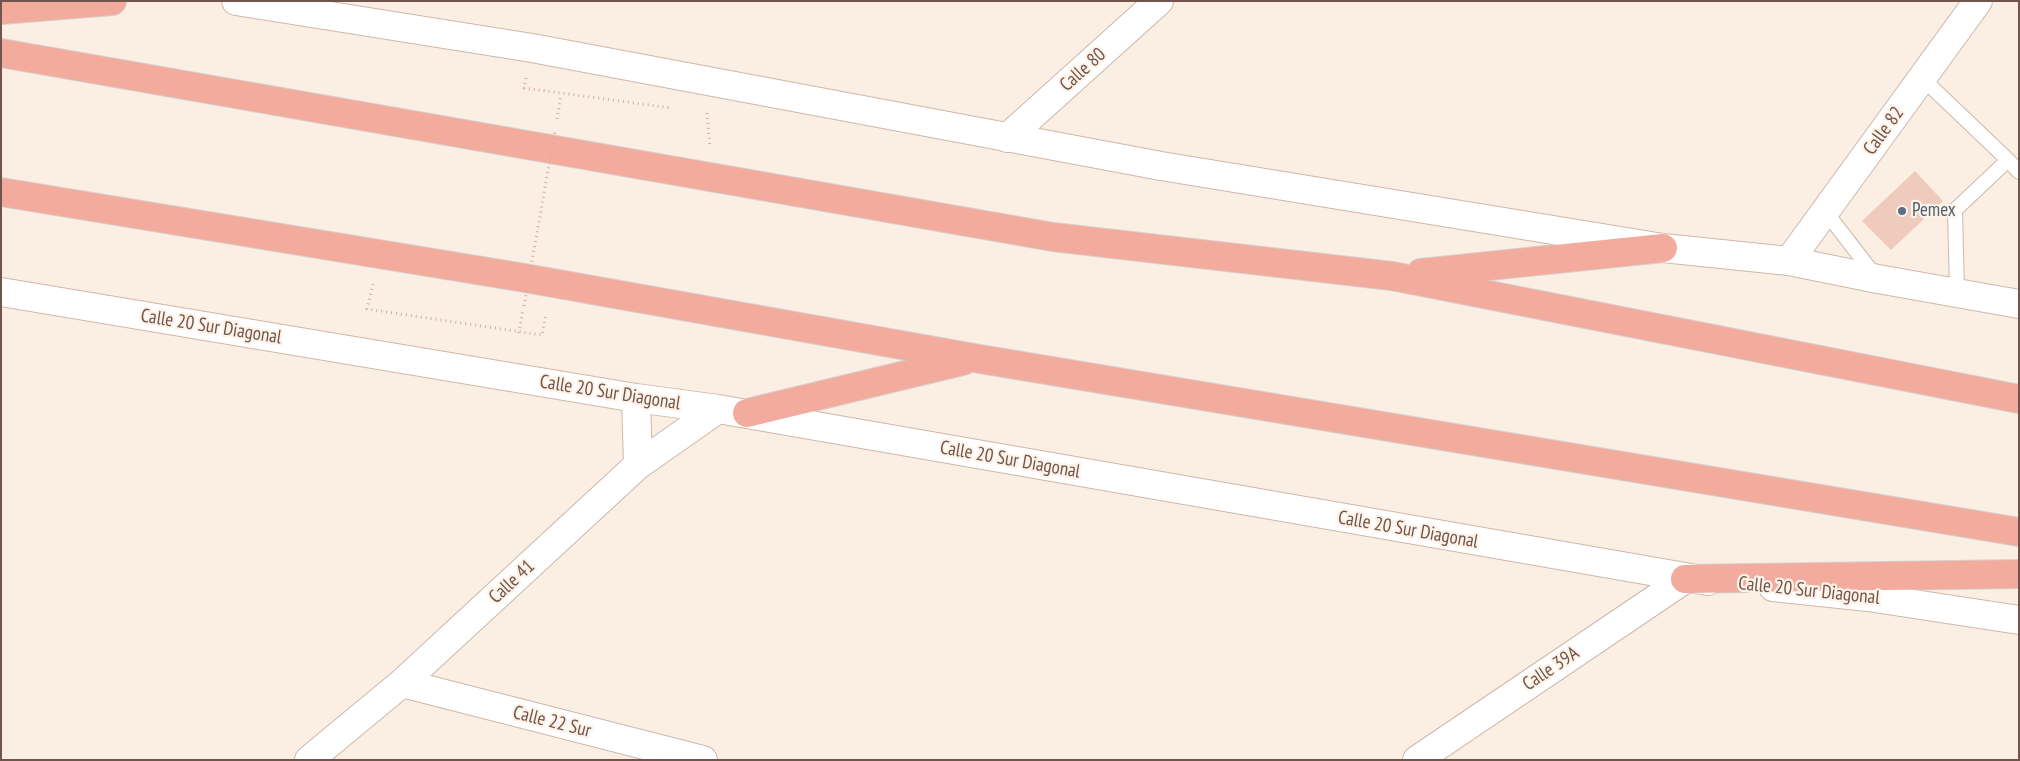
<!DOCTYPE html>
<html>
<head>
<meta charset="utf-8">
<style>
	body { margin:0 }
	#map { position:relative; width:2020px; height:761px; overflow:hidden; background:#fbefe3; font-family:"PT Sans Narrow",sans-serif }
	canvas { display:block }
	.frame { position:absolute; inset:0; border:2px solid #71544b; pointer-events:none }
</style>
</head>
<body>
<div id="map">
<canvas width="2020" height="761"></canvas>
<div class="frame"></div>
</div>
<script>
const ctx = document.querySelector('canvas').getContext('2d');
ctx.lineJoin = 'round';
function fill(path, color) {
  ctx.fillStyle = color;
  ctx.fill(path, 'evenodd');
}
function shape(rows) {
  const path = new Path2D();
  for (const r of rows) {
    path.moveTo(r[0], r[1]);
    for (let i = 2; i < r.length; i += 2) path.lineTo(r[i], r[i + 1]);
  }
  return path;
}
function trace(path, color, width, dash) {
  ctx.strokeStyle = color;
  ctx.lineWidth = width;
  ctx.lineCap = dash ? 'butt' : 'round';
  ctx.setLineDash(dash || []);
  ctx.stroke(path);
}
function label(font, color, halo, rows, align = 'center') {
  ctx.font = font + ' "PT Sans Narrow",sans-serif';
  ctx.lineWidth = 4.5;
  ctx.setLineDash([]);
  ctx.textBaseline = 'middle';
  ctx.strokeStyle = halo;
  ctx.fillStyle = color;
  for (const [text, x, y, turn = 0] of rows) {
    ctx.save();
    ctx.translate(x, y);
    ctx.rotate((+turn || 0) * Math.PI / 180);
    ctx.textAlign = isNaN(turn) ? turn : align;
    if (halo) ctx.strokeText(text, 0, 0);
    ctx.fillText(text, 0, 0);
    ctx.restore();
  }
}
fill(shape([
	[1915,171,1943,201,1891,250,1862,221]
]), '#eecbbc');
const lane = shape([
	[1922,78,2008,160],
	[1825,211,1876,277],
	[1957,292,1955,210,2008,160,2019,172]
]);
const street = shape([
	[1007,138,1159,1],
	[1789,261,1978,1],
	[402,683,703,760],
	[309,760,402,683,638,465,718,409],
	[1417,760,1685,579]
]);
const secondary = shape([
	[236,1,532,48,1161,166,1663,248,1789,261,1878,279,2019,304],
	[1,292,636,398,718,409,1708,581],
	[636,398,638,465],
	[1773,587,1868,597,2019,620]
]);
const highway = shape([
	[1,10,112,1],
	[1,53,1053,237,1392,276,2019,399],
	[1,192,525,278,974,358,2019,532],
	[1421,273,1663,248],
	[747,413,963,361],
	[1685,579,2019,574]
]);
trace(lane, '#cdb8ad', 16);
trace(street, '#cdb8ad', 30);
trace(secondary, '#d0b7aa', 30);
trace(highway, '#d7cfcd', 30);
trace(shape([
	[526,78,524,88,671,108],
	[707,113,710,147],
	[557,119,561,95],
	[373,284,367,309,542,335,546,313],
	[519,333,523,309]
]), '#d3aea0', 3, [1, 4]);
trace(lane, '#fff', 14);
trace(street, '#fff', 28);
trace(secondary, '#fff', 28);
trace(highway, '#f2ab9d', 28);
trace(shape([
	[524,306,555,131]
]), '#d3aea0', 3, [1, 4]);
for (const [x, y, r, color] of [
	[1902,211,5,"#5c6f8a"]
]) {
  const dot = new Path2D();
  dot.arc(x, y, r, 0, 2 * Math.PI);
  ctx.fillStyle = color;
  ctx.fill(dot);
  trace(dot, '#fef3e8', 2);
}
label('19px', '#71544b', '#fef3e8', [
	["Calle 80",1083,70,-42],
	["Calle 82",1884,131,-54],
	["Calle 20 Sur Diagonal",211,327,9],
	["Calle 20 Sur Diagonal",610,393,9],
	["Calle 20 Sur Diagonal",1010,460,10],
	["Calle 20 Sur Diagonal",1408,530,10],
	["Calle 41",512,582,-43],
	["Calle 20 Sur Diagonal",1809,591,6],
	["Calle 39A",1551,669,-34],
	["Calle 22 Sur",552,722,14]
]);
label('19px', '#4e5e75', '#fef3e8', [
	["Pemex",1912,211]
], 'left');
</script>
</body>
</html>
